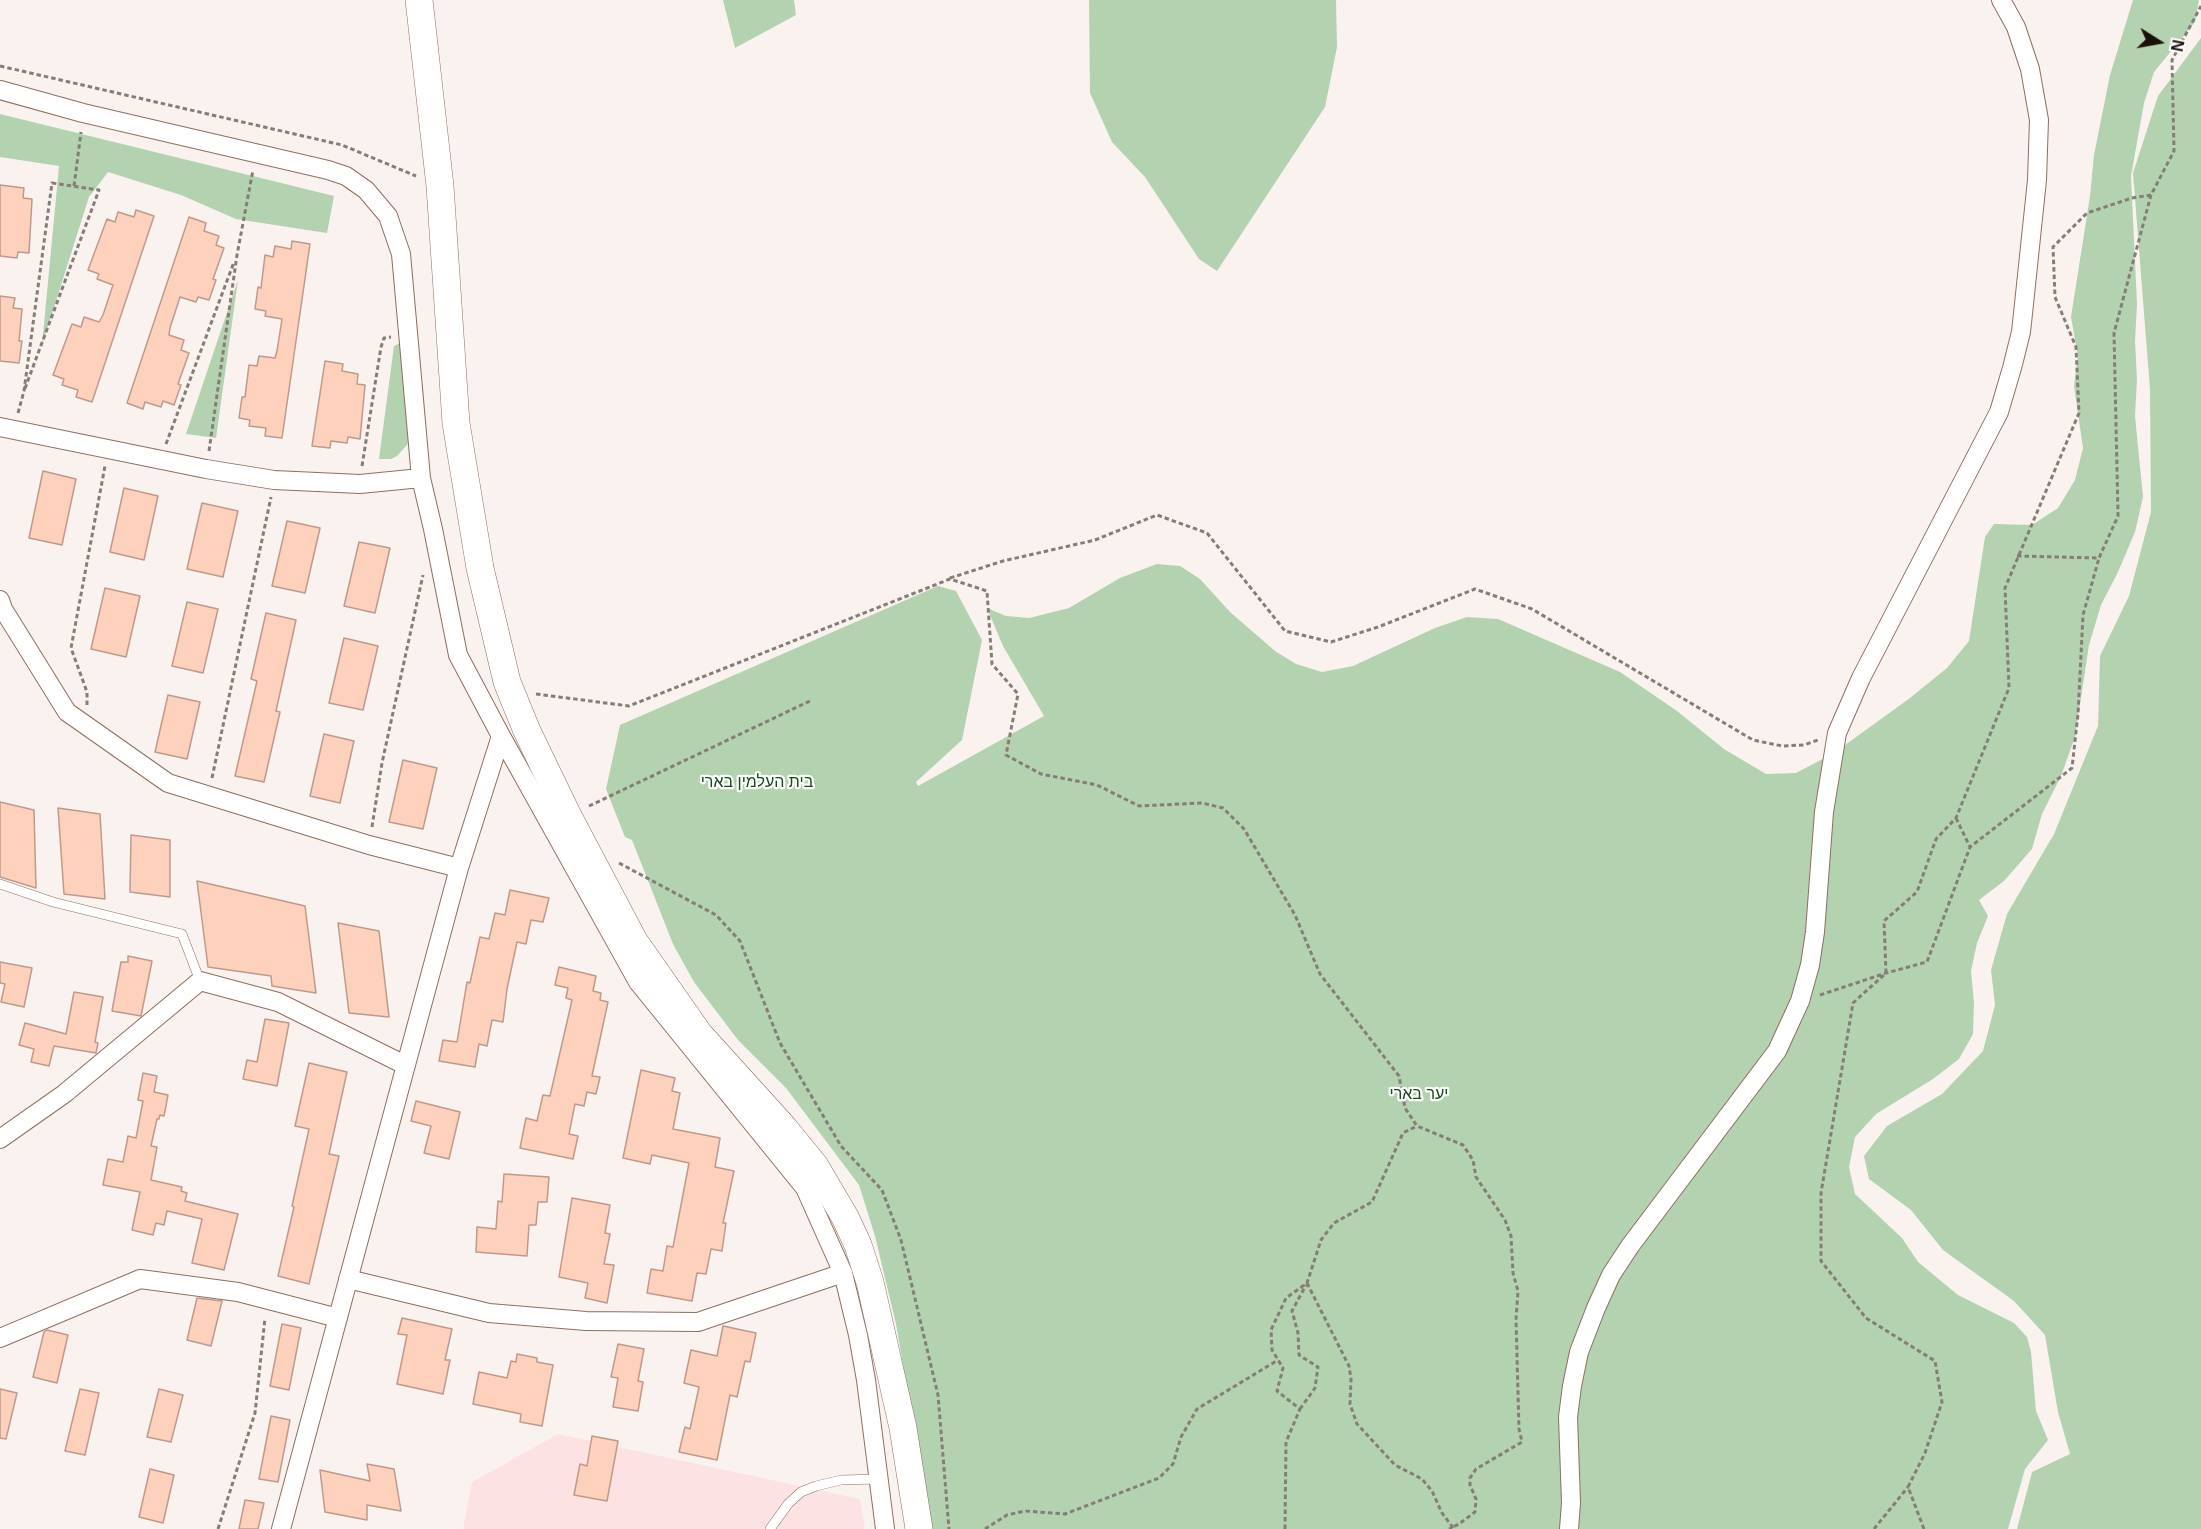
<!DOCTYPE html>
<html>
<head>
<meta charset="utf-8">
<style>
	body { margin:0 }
	#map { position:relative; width:2201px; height:1529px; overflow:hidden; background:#faf2ee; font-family:Helvetica,sans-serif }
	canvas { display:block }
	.north { position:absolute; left:2129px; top:12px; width:60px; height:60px; -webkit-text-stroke:4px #fff; paint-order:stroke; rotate:101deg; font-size:16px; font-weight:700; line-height:24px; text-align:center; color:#1b0f09 }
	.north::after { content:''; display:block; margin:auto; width:21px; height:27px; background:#1b0f09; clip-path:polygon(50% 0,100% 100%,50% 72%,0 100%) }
</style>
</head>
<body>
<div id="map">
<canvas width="2201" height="1529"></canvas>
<div class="north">N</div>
</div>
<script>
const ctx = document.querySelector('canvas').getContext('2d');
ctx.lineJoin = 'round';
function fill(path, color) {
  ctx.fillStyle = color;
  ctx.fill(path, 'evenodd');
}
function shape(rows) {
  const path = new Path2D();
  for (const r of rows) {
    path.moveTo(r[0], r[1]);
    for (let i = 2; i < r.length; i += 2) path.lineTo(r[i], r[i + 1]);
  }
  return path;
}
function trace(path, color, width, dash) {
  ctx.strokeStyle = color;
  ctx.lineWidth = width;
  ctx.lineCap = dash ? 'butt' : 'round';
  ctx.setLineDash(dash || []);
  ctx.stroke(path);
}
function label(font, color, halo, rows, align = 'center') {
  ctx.font = font + ' Helvetica,Heebo,sans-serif';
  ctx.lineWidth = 4.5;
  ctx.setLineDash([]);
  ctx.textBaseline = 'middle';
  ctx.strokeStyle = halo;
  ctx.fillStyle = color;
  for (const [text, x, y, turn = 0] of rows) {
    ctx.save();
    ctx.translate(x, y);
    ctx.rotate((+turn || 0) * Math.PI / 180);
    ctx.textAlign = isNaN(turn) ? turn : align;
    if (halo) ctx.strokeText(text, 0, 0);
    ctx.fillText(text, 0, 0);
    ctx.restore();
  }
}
fill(shape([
	[558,1434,860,1499,865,1529,463,1529,472,1482]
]), '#fde2e4');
fill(shape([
	[723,0,794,0,796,15,735,48],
	[1089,0,1336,0,1337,47,1325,107,1217,271,1199,259,1145,177,1112,142,1090,93],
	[2133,0,2199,0,2195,22,2154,72,2144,103,2131,176,2137,304,2135,342,2137,379,2135,416,2143,497,2135,532,2118,572,2101,605,2089,645,2075,737,2061,776,2042,814,2032,849,2004,881,1979,900,1988,916,1977,943,1971,971,1974,1003,1973,1034,1959,1059,1933,1079,1876,1114,1855,1137,1849,1167,1855,1194,1902,1238,1918,1262,1958,1295,2014,1323,2027,1337,2031,1352,2036,1411,2048,1440,2025,1469,2008,1529,931,1529,896,1324,875,1236,859,1185,786,1088,738,1040,694,982,673,944,632,840,625,837,606,789,620,725,938,586,956,591,982,640,962,740,916,782,918,786,1044,716,1003,646,987,608,1006,616,1029,618,1069,608,1120,578,1157,564,1180,566,1200,579,1230,612,1275,651,1296,664,1322,672,1353,666,1435,628,1467,617,1498,619,1620,672,1677,711,1724,749,1766,774,1796,773,1834,753,1910,698,1947,668,1969,641,1985,537,1994,524,2032,525,2058,508,2075,480,2083,448,2074,386,2078,356,2071,317,2090,196,2094,155,2110,75],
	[2201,38,2201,1529,2017,1529,2032,1472,2070,1454,2058,1412,2045,1335,2014,1301,1943,1250,1911,1210,1869,1179,1864,1156,1887,1126,1942,1094,1983,1051,1995,1005,1991,970,2007,914,2054,834,2098,726,2100,656,2129,596,2151,512,2150,389,2133,173,2158,96],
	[0,114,334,196,327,233,236,219,181,195,108,172,89,197,42,345,59,166,0,157],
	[238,280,216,438,186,434],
	[408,339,413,427,407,445,397,456,391,459,379,459,394,346]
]), '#b3d2b0');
const building = shape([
	[0,185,24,188,23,198,32,199,29,253,18,252,17,258,0,256,0,185],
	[136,210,154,216,92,402,76,397,78,390,62,385,64,379,53,375,72,324,81,327,84,317,99,322,103,315,113,285,97,279,99,274,88,270,107,219,115,222,118,212,134,217,136,210],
	[189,217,206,223,204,231,219,236,216,245,224,248,213,279,216,280,209,300,198,297,196,302,180,297,170,328,169,335,184,340,181,350,189,353,178,384,181,385,174,405,163,401,161,407,145,402,143,409,127,403,189,217],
	[292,241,310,244,282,438,265,436,266,428,249,426,250,420,239,418,242,397,245,397,249,365,257,366,259,356,275,358,277,351,282,319,265,316,266,311,255,309,258,287,261,288,265,255,273,257,275,246,291,249,292,241],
	[0,296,15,298,13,308,22,309,19,341,22,341,19,363,0,361,0,296],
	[325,361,343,364,342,371,358,374,357,384,365,385,360,439,348,437,347,443,331,441,330,448,312,446,325,361],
	[43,471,76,479,62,545,29,538,43,471],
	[124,488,158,496,144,560,110,552,124,488],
	[202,503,238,511,223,577,187,569,202,503],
	[287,521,320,528,305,593,272,586,287,521],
	[359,542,390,548,375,613,344,606,359,542],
	[105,588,140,596,126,657,91,649,105,588],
	[187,602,218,609,203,673,172,666,187,602],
	[266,613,296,620,276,711,280,712,264,782,235,776,257,681,251,679,266,613],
	[344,638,378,646,363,710,329,703,344,638],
	[168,695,200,702,187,759,155,752,168,695],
	[324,734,354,741,340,803,310,796,324,734],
	[403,760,437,768,423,829,389,822,403,760],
	[0,802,34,810,36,888,0,877,0,802],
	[58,808,100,814,105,899,64,894,58,808],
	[131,835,170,840,170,897,130,892,131,835],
	[197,881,305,906,316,993,272,986,271,976,208,967,197,881],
	[510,890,549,898,543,922,531,920,526,944,517,942,507,989,503,1022,492,1020,487,1046,479,1044,475,1067,439,1061,443,1040,457,1042,467,982,470,983,480,937,489,939,495,913,505,915,510,890],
	[338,923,379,931,389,1017,349,1013,338,923],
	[128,956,152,961,141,1016,112,1011,121,962,128,962,128,956],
	[0,962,32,968,24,1007,1,1002,5,984,0,983,0,962],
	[559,967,596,976,593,991,601,993,600,1000,608,1002,592,1076,600,1077,596,1094,587,1092,584,1106,575,1104,569,1134,578,1136,573,1159,520,1148,526,1118,537,1121,543,1095,550,1096,572,1000,566,998,568,988,555,985,559,967],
	[74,992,103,997,95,1042,98,1043,96,1053,54,1046,49,1066,31,1062,34,1049,19,1045,25,1023,66,1034,74,992],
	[265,1019,289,1023,277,1086,243,1079,247,1060,257,1062,265,1019],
	[309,1063,347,1072,329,1154,339,1156,309,1284,278,1276,294,1207,292,1206,309,1129,295,1126,309,1063],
	[641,1070,675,1078,672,1091,680,1093,673,1129,720,1138,715,1167,734,1171,723,1223,726,1223,722,1251,711,1249,706,1274,697,1273,692,1301,647,1293,651,1269,663,1271,667,1246,673,1247,689,1163,652,1155,650,1164,623,1158,641,1070],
	[143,1073,157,1076,154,1092,168,1095,164,1116,160,1115,159,1119,157,1119,151,1146,157,1147,151,1180,182,1187,181,1191,187,1193,185,1201,238,1214,224,1270,192,1263,202,1219,167,1211,164,1225,156,1223,153,1235,132,1230,140,1192,103,1185,108,1159,123,1162,128,1136,136,1138,143,1101,138,1100,143,1073],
	[416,1101,460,1112,449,1159,424,1153,431,1126,411,1121,416,1101],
	[504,1174,549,1177,547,1202,538,1202,536,1225,529,1225,527,1256,476,1252,477,1227,496,1229,498,1201,502,1202,504,1174],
	[572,1198,610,1205,605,1233,610,1234,604,1264,614,1265,607,1303,585,1298,588,1283,559,1277,572,1198],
	[197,1298,222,1301,211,1346,187,1340,197,1298],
	[402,1318,452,1329,445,1360,450,1360,443,1394,397,1384,407,1335,398,1334,402,1318],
	[282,1324,301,1328,289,1390,270,1386,282,1324],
	[723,1326,756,1333,750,1362,745,1361,737,1397,730,1395,717,1460,679,1452,685,1427,690,1429,699,1387,684,1383,691,1350,717,1356,723,1326],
	[47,1330,68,1335,57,1383,33,1377,44,1332,47,1330],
	[618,1344,644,1349,638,1381,643,1382,638,1411,613,1407,618,1378,611,1377,618,1344],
	[517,1354,537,1358,537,1362,553,1365,542,1426,520,1422,521,1414,473,1404,479,1372,507,1378,511,1361,516,1362,517,1354],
	[0,1389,17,1393,6,1439,0,1438,0,1389],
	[80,1389,99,1393,85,1455,65,1451,80,1389],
	[159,1389,183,1395,171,1442,147,1437,159,1389],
	[271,1416,290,1420,278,1482,259,1479,271,1416],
	[592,1436,618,1441,607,1501,574,1495,580,1464,587,1466,592,1436],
	[367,1464,394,1469,401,1511,367,1505,367,1520,325,1512,320,1470,370,1481,367,1464],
	[150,1469,174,1475,163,1523,139,1517,150,1469],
	[245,1500,264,1503,258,1529,239,1529,245,1500]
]);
fill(building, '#fed1bd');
trace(building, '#bf9a8a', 1.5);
const lane = shape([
	[0,884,53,902,182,934,200,981],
	[770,1529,788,1504,801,1492,816,1486,841,1480,878,1479]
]);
const street = shape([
	[0,90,83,113,328,170,346,176,366,190,388,216,401,254,421,478,433,529,458,655,501,736,638,982,805,1188,843,1273,858,1335,866,1380,885,1529],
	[0,427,206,469,274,480,360,484,421,478],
	[0,600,3,609,67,712,168,783,369,845,459,868],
	[0,1139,64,1094,200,981,278,1002,405,1065],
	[348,1279,489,1313,586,1321,698,1322,843,1273],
	[0,1338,140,1279,238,1292,338,1318],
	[281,1529,459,868,501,736],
	[1569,1529,1571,1503,1568,1417,1572,1386,1579,1352,1596,1308,1611,1275,1630,1246,1777,1051,1800,1001,1810,965,1815,932,1824,812,1837,733,1861,678,1999,412,2012,368,2021,332,2024,304,2037,180,2039,120,2030,69,2016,27,2001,0]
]);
const secondary = shape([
	[419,0,440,186,456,423,480,568,507,682,527,731,568,816,634,941,699,1034,784,1128,815,1166,845,1217,858,1245,870,1282,903,1428,919,1529]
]);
trace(lane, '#8f6e5e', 10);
trace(street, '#8f6e5e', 20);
trace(secondary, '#8f6e5e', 28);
trace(shape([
	[0,66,342,145,416,176],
	[74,186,81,132],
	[18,413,24,391,52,183,99,190,24,391],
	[166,444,234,262],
	[209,451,237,255,253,170],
	[362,466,381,347,384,338,391,337],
	[2017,556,2099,558,2118,516,2114,333,2151,195],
	[950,578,1003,561,1095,540,1157,515,1207,533,1285,631,1331,642,1378,627,1475,589,1532,609,1753,740,1782,746,1804,745,1818,740],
	[536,694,629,706,950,579,987,591,992,664,1018,694,1006,755,1041,774,1097,785,1139,806,1202,803,1223,808,1244,829,1295,915,1320,974,1399,1076,1405,1108,1417,1126,1463,1145,1473,1160,1476,1177,1505,1220,1511,1236,1513,1273,1518,1291,1516,1319,1519,1429,1522,1442,1476,1469,1470,1478,1470,1485,1476,1499,1475,1512,1459,1524,1449,1529],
	[87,705,87,692,71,648,105,466],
	[212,778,271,497],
	[589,806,812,700],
	[1956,818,1970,847,2072,768,2078,714,2083,615,2099,558],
	[372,827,382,763,423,575],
	[619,863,716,915,740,941,780,1043,841,1146,882,1190,901,1240,938,1395,949,1529],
	[1820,995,1886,973,1927,962,1970,847],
	[1307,1283,1349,1366,1351,1379,1350,1404,1357,1424,1395,1465,1422,1479,1432,1491,1442,1513,1454,1529],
	[1300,1409,1315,1388,1318,1367,1299,1355,1298,1333,1292,1311,1306,1285],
	[218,1529,255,1413,265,1318],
	[985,1529,1007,1515,1025,1511,1065,1514,1159,1478,1173,1464,1181,1437,1197,1409,1278,1360],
	[1285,1529,1286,1442,1300,1409,1277,1391,1283,1368,1272,1350,1271,1330,1286,1298,1307,1283,1321,1240,1334,1223,1372,1202,1403,1133,1417,1126],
	[1874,1529,1908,1487],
	[1924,1529,1908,1487,1925,1453,1942,1402,1935,1361,1866,1318,1821,1261,1821,1193,1853,1003,1886,973,1884,921,1917,892,1936,839,1956,818,2009,688,2005,588,2079,413,2076,347,2055,297,2053,247,2087,213,2132,198,2151,195,2174,151,2172,60,2201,6]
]), '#877d78', 3, [4.5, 3]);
trace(lane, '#fff', 9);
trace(street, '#fff', 18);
trace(secondary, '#fff', 27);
label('16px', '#144c15', '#fff', [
	["בית העלמין בארי",757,783],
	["יער בארי",1419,1095]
]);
</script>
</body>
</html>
